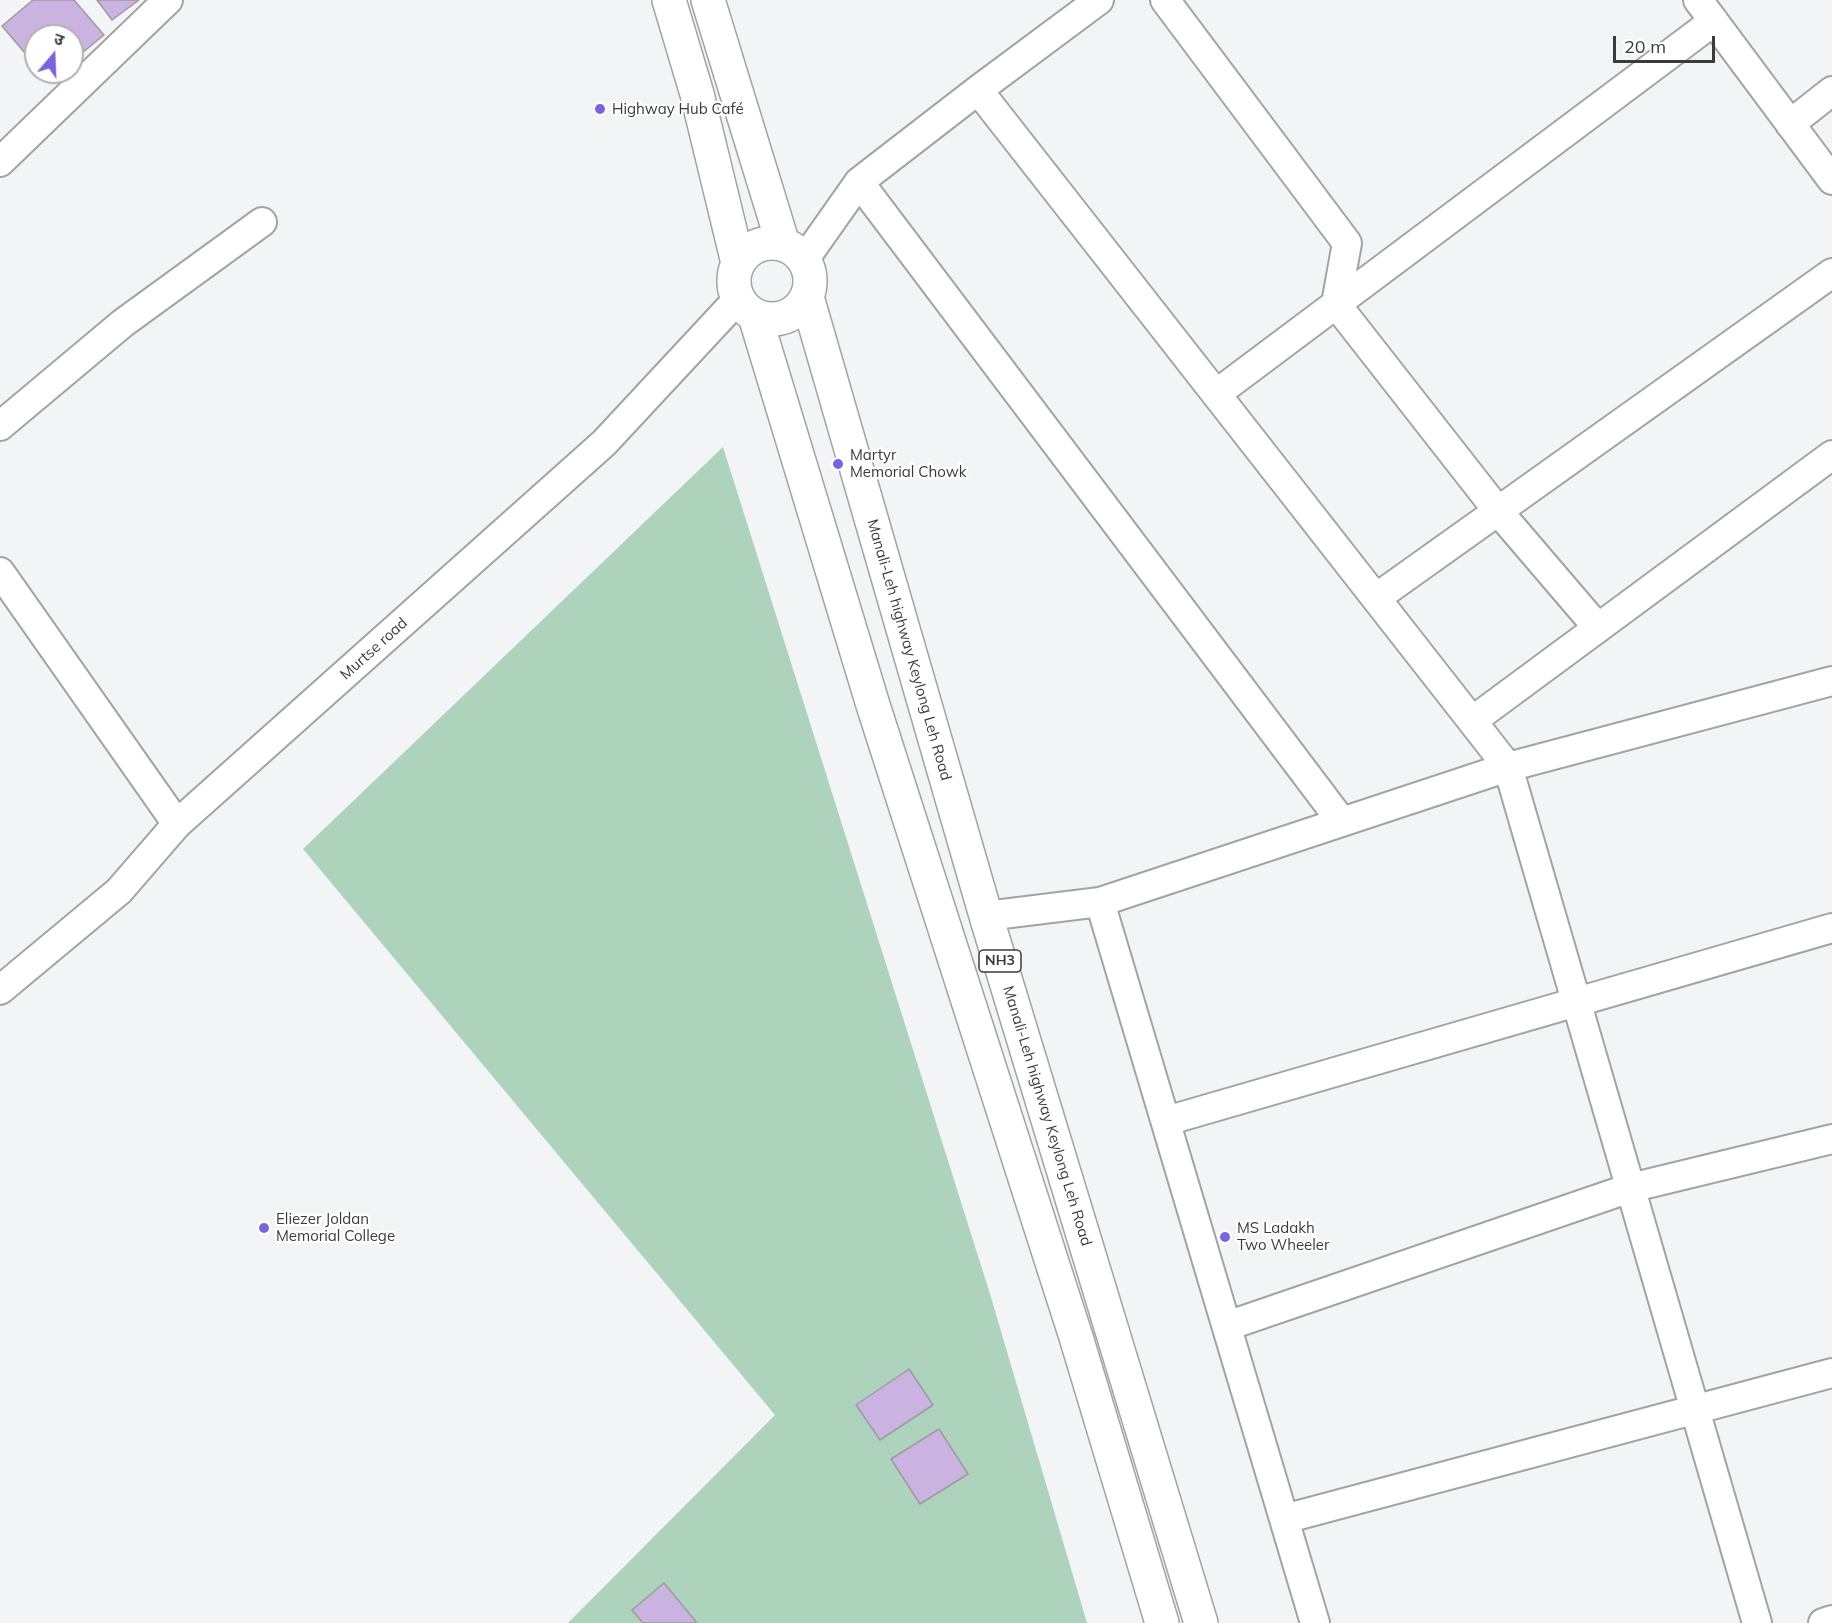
<!DOCTYPE html>
<html>
<head>
<meta charset="utf-8">
<style>
	body { margin:0 }
	#map { position:relative; width:1832px; height:1623px; overflow:hidden; background:#f3f4f6; font-family:Mulish,"Noto Sans Devanagari",sans-serif }
	canvas { display:block }
	.north { position:absolute; left:24px; top:24px; width:60px; height:60px; box-sizing:border-box; background:#fff; border:2px solid #b1b1b1; border-radius:50%; rotate:19deg; font-size:16px; font-weight:700; line-height:24px; text-align:center; color:#3b3b3c }
	.north::after { content:''; display:block; margin:auto; width:21px; height:27px; background:#7c62dd; clip-path:polygon(50% 0,100% 100%,50% 72%,0 100%) }
	.scale { position:absolute; left:1613px; top:36px; width:102px; height:27px; box-sizing:border-box; border:3px solid #3b3b3c; border-top:0; padding-left:8px; font-size:18px; line-height:21px; white-space:nowrap; color:#3b3b3c; -webkit-text-stroke:4px #fff; paint-order:stroke }
</style>
</head>
<body>
<div id="map">
<canvas width="1832" height="1623"></canvas>
<div class="north">उ</div>
<div class="scale">20 m</div>
</div>
<script>
const ctx = document.querySelector('canvas').getContext('2d');
ctx.lineJoin = 'round';
function fill(path, color) {
  ctx.fillStyle = color;
  ctx.fill(path, 'evenodd');
}
function shape(rows) {
  const path = new Path2D();
  for (const r of rows) {
    if (r.length === 3) {
      path.moveTo(r[0] + r[2], r[1]);
      path.arc(r[0], r[1], r[2], 0, 2 * Math.PI);
      continue;
    }
    path.moveTo(r[0], r[1]);
    for (let i = 2; i < r.length; i += 2) path.lineTo(r[i], r[i + 1]);
  }
  return path;
}
function trace(path, color, width, dash) {
  ctx.strokeStyle = color;
  ctx.lineWidth = width;
  ctx.lineCap = dash ? 'butt' : 'round';
  ctx.setLineDash(dash || []);
  ctx.stroke(path);
}
function label(font, color, halo, rows, align = 'center') {
  ctx.font = font + ' Mulish,sans-serif';
  ctx.lineWidth = 4.5;
  ctx.setLineDash([]);
  ctx.textBaseline = 'middle';
  ctx.strokeStyle = halo;
  ctx.fillStyle = color;
  for (const [text, x, y, turn = 0] of rows) {
    ctx.save();
    ctx.translate(x, y);
    ctx.rotate((+turn || 0) * Math.PI / 180);
    ctx.textAlign = isNaN(turn) ? turn : align;
    if (halo) ctx.strokeText(text, 0, 0);
    ctx.fillText(text, 0, 0);
    ctx.restore();
  }
}
fill(shape([
	[723,447,990,1294,1087,1623,568,1623,775,1415,303,849]
]), '#add3bd');
const building = shape([
	[33,0,74,0,104,35,72,61,72,36,36,36,36,66,2,26,33,0],
	[97,0,139,0,112,20,97,0],
	[909,1369,933,1405,880,1440,856,1405,909,1369],
	[939,1429,968,1474,920,1504,891,1459,939,1429],
	[664,1583,697,1623,643,1623,632,1610,664,1583]
]);
fill(building, '#cbb3e1');
trace(building, '#9c9b9d', 1.5);
const minor = shape([
	[1165,0,1347,243,1336,304,1498,511,1598,628],
	[1698,0,1832,180],
	[978,90,1508,767,1757,1623],
	[1790,124,1832,91],
	[0,162,168,0],
	[859,182,1342,822],
	[804,260,859,182,978,90,1099,0],
	[1216,394,1714,21],
	[0,426,123,323,262,222],
	[0,572,177,824],
	[1376,598,1832,273],
	[1472,721,1832,455],
	[1100,902,1315,1623],
	[986,916,1100,902,1508,767,1832,681],
	[0,990,119,891,177,824,604,443,738,299],
	[1166,1121,1832,928],
	[1227,1326,1630,1188,1832,1139],
	[1284,1519,1832,1373],
	[1823,1623,1832,1620]
]);
const trunk = shape([
	[669,0,697,94,738,263],
	[708,0,783,244],
	[772,281,38],
	[807,297,986,916,1201,1623],
	[755,316,873,705,1076,1337,1162,1623]
]);
trace(minor, '#a2a3a5', 32);
trace(trunk, '#a2a3a5', 36);
trace(minor, '#fff', 28);
trace(trunk, '#fff', 33);
for (const [x, y, r, color] of [
	[600,109,6,"#7c62dd"],
	[838,464,6,"#7c62dd"],
	[264,1228,6,"#7c62dd"],
	[1225,1237,6,"#7c62dd"]
]) {
  const dot = new Path2D();
  dot.arc(x, y, r, 0, 2 * Math.PI);
  ctx.fillStyle = color;
  ctx.fill(dot);
  trace(dot, '#fff', 2);
}
for (const [x, y, w] of [
	[1000,961,42]
]) {
  const box = new Path2D();
  box.roundRect(x - w / 2, y - 11, w, 22, 4.5);
  ctx.fillStyle = '#fff';
  ctx.fill(box);
  trace(box, '#3b3b3c', 1.5);
}
label('bold 14px', '#3b3b3c', null, [
	["NH3",1000,961]
]);
label('15px', '#3b3b3c', '#fff', [
	["Highway Hub Café",612,109],
	["Martyr",850,455],
	["Memorial Chowk",850,472],
	["Eliezer Joldan",276,1219],
	["Memorial College",276,1236],
	["MS Ladakh",1237,1228],
	["Two Wheeler",1237,1245]
], 'left');
label('15px', '#3b3b3c', '#fff', [
	["Murtse road",374,649,-42],
	["Manali-Leh highway Keylong Leh Road",909,650,74],
	["Manali-Leh highway Keylong Leh Road",1047,1116,73]
]);
</script>
</body>
</html>
